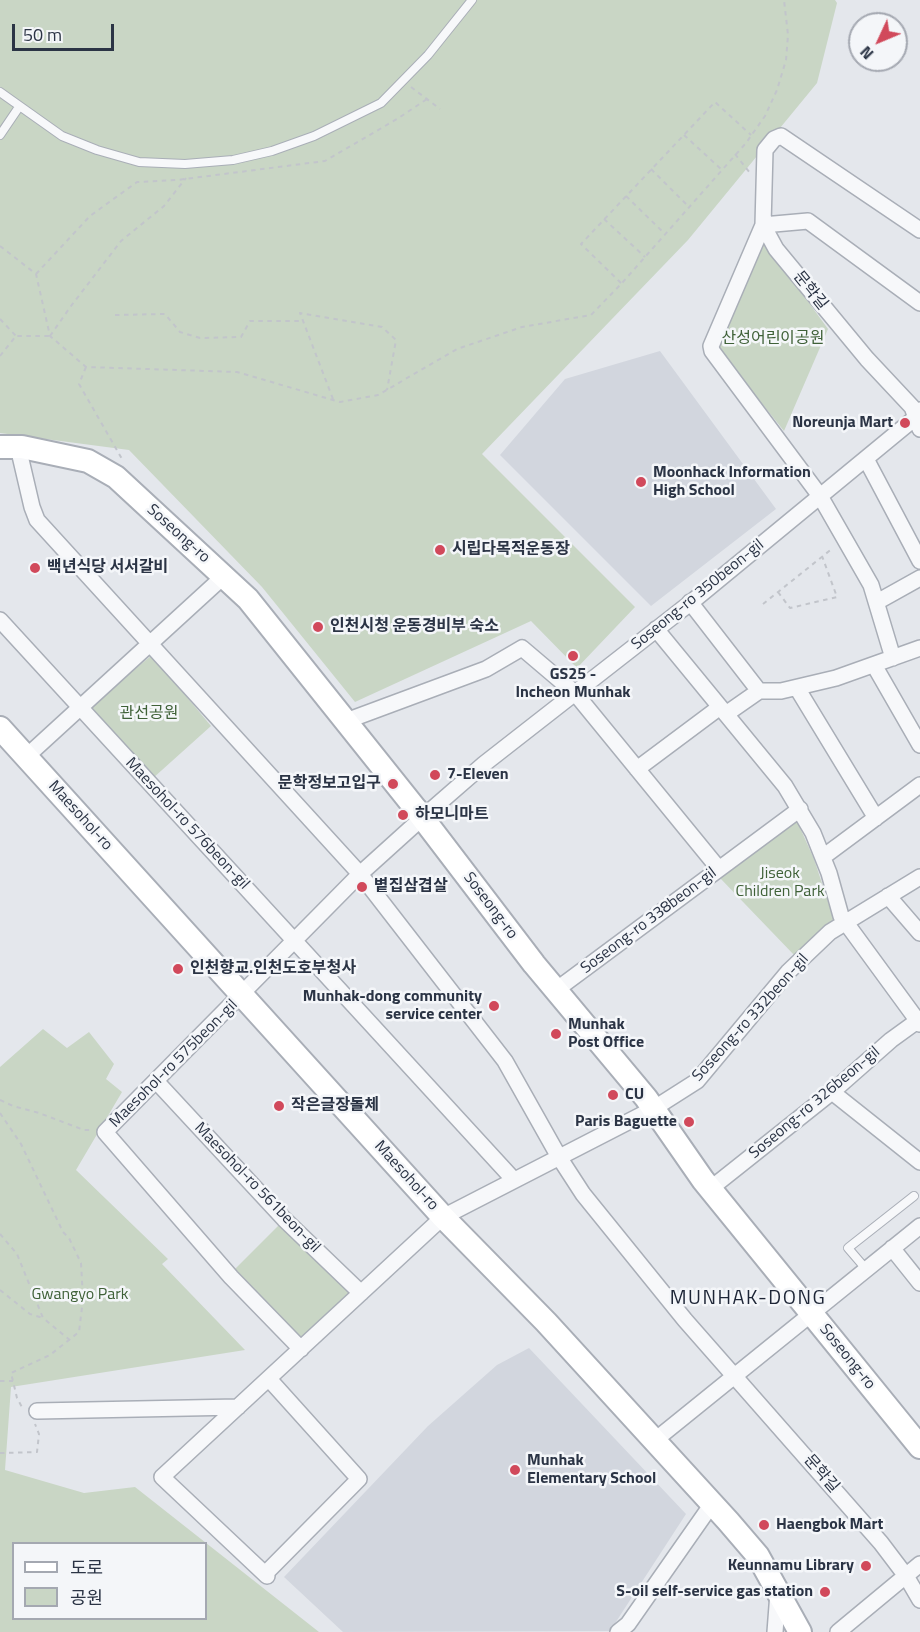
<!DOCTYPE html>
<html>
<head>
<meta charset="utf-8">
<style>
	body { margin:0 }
	#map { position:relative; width:920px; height:1632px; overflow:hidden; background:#e4e7ec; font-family:"Titillium Web","Noto Sans KR",sans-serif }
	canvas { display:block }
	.legend { position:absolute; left:12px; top:1542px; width:195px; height:78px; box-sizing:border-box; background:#f4f6f9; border:2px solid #a4a8b1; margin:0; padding:8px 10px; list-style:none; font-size:18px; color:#2b3445 }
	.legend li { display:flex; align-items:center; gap:12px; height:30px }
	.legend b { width:30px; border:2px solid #a4a8b1 }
	.north { position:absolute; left:848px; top:12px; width:60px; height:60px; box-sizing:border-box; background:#f4f6f9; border:2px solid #a4a8b1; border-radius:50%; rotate:226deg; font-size:16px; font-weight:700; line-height:24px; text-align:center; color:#2b3445 }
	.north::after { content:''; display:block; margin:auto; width:21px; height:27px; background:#d1495b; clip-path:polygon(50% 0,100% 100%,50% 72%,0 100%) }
	.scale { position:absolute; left:12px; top:24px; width:102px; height:27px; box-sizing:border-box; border:3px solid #2b3445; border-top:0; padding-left:8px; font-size:18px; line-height:21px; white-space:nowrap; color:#2b3445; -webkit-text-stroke:4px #f4f6f9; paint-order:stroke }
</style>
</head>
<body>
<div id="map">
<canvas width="920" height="1632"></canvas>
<ul class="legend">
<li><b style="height:8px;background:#fff"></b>도로</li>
<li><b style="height:16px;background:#c9d6c5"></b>공원</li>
</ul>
<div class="north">N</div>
<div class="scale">50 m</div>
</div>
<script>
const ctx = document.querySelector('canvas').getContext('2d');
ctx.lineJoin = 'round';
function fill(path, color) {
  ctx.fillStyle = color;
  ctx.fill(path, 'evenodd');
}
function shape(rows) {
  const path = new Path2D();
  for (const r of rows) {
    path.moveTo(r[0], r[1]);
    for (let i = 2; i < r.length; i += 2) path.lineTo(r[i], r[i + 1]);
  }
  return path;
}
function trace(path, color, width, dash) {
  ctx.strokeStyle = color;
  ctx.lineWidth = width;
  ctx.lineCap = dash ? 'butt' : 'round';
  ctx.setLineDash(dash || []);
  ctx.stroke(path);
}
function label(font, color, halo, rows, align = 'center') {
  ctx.font = font + ' "Titillium Web","Noto Sans KR",sans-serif';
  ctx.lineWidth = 5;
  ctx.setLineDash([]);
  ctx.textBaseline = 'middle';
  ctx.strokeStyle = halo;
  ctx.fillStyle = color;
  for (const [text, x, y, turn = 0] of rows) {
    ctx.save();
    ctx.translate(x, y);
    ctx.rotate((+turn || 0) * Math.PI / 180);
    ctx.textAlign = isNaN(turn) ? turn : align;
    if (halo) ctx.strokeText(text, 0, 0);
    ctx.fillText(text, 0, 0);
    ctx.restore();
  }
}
fill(shape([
	[660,351,776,509,651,606,500,455,565,379],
	[529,1348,686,1514,610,1631,343,1632,284,1577,428,1426,497,1365]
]), '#d2d6de');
fill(shape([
	[0,0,835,0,837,3,817,83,688,240,482,454,635,607,577,668,531,621,355,702,262,587,129,450,0,433],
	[764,241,828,329,784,431,718,349],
	[152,655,211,726,152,779,88,708],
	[797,821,814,859,834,920,795,956,720,878],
	[43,1029,67,1048,89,1032,114,1064,106,1079,122,1092,76,1170,168,1259,162,1264,245,1350,11,1387,5,1470,84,1493,135,1487,319,1632,0,1632,0,1067],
	[14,1544,206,1544,206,1618,14,1618],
	[282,1222,355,1294,301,1342,231,1273]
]), '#c9d6c5');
const lane = shape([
	[0,92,62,136,97,150,139,162,185,164,233,160,272,151,314,136,381,103,428,55,472,0],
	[0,135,19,107],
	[866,1269,848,1248,914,1196]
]);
const street = shape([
	[763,225,711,346,712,351,820,496,871,585,893,658],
	[763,225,808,221,920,303],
	[920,230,781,136,774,139,765,150,763,225,776,249,867,359,912,407,920,429],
	[18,447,32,507,37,520,360,874,505,1061,559,1157,583,1194,685,1320,881,1543,906,1576,920,1600],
	[866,459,920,561],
	[690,602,759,691],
	[877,602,920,578],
	[0,620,514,1180],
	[656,629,785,786,813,833,829,873,841,916,920,1024],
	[874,665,920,745],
	[797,688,876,818],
	[726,714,759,691,781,691,836,678,920,648],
	[346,721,486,669,522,648,575,693,719,869],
	[26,757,224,576],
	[637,769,720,707],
	[823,857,920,785],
	[888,896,920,933],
	[556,990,800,809],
	[156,1081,284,1219,361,1293],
	[832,1092,920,1162],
	[710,1189,832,1092,891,1040,920,1019],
	[892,1248,920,1283],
	[301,1349,231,1277,105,1132,360,874,422,818,484,764,694,600,915,418,920,410],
	[37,1411,238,1407],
	[654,1441,920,1226],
	[265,1574,359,1479,269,1379],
	[267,1576,162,1477,443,1217,653,1109,697,1081,788,972,830,932,920,877],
	[618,1632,628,1624,712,1504],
	[775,1632,778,1593],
	[838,1632,920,1564]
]);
const secondary = shape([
	[0,447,22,447,88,461,116,477,248,599,415,808,534,964,646,1098,703,1180,920,1447],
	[0,728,443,1217,546,1322,728,1521,758,1556,800,1632]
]);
trace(lane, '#a9aeb7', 10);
trace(street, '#a9aeb7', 18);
trace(secondary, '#a9aeb7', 26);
trace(shape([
	[411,87,440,109],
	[684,135,722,170],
	[735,154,750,173],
	[651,169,689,207],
	[626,196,665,234],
	[604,219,645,257],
	[0,246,36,274,50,336,86,367,237,372,340,402,378,395,457,349,522,327,591,315,622,283,746,143,765,116,777,90,786,60,788,35,784,0],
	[36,274,90,216,137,182,177,180,325,161,397,119,427,99],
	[621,283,581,244,715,102,751,135],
	[115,315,165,314,180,332,200,338,241,337,250,321,303,321],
	[0,319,16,336],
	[50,336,71,306,121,241,164,206,186,178],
	[0,356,16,336,49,336],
	[86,367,79,384,122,459],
	[333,399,300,313,382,327,396,340,387,390],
	[778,592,790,608,837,597,822,556],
	[763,604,833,548],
	[0,1100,13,1106,39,1113,84,1130,90,1130],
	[0,1113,21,1144,63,1232,69,1238,81,1263,83,1299,79,1332,50,1355,11,1373,17,1398,23,1409],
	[0,1234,17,1254,43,1318,71,1341],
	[0,1290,30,1314,43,1318],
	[0,1381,13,1381],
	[0,1453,37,1452,39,1434,35,1424]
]), '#c2c5cb', 2, [4.5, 4.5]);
trace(lane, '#f7f8fa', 8);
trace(street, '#f7f8fa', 15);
trace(secondary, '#fff', 22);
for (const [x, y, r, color] of [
	[905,423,6,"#d1495b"],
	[641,482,6,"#d1495b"],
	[440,550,6,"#d1495b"],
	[35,568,6,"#d1495b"],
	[318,627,6,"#d1495b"],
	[573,656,6,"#d1495b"],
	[435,775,6,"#d1495b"],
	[393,784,6,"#d1495b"],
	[403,815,6,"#d1495b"],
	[362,887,6,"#d1495b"],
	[178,969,6,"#d1495b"],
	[494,1006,6,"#d1495b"],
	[556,1034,6,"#d1495b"],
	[613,1095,6,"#d1495b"],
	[279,1106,6,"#d1495b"],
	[689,1122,6,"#d1495b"],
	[515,1470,6,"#d1495b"],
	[764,1525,6,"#d1495b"],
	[866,1566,6,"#d1495b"],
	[825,1592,6,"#d1495b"]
]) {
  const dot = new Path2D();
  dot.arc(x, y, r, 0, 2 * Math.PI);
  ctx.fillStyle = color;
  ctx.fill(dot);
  trace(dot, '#f4f6f9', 2);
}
label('16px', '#2b3445', '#f4f6f9', [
	["문학길",810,291,51],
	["Soseong-ro",178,534,42],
	["Soseong-ro 350beon-gil",698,595,-39],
	["Maesohol-ro",80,816,48],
	["Maesohol-ro 576beon-gil",187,824,47],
	["Soseong-ro",490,906,53],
	["Soseong-ro 338beon-gil",649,921,-37],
	["Soseong-ro 332beon-gil",751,1018,-48],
	["Maesohol-ro 575beon-gil",174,1064,-45],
	["Soseong-ro 326beon-gil",815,1103,-40],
	["Maesohol-ro",406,1176,48],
	["Maesohol-ro 561beon-gil",257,1188,46],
	["Soseong-ro",847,1357,51],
	["문학길",821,1474,49]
]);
label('16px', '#3f6138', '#f4f6f9', [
	["산성어린이공원",773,339],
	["관선공원",149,714],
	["Jiseok",780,874],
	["Children Park",780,892],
	["Gwangyo Park",80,1295]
]);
label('bold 16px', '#2b3445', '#f4f6f9', [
	["Noreunja Mart",893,423,"right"],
	["Moonhack Information",653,473],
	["High School",653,491],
	["시립다목적운동장",452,550],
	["백년식당 서서갈비",47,568],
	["인천시청 운동경비부 숙소",330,627],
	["GS25 -",573,675,"center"],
	["Incheon Munhak",573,693,"center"],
	["7-Eleven",447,775],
	["문학정보고입구",381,784,"right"],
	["하모니마트",415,815],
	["볕집삼겹살",374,887],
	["인천향교.인천도호부청사",190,969],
	["Munhak-dong community",482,997,"right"],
	["service center",482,1015,"right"],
	["Munhak",568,1025],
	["Post Office",568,1043],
	["CU",625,1095],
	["작은글장돌체",291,1106],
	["Paris Baguette",677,1122,"right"],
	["Munhak",527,1461],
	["Elementary School",527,1479],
	["Haengbok Mart",776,1525],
	["Keunnamu Library",854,1566,"right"],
	["S-oil self-service gas station",813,1592,"right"]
], 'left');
ctx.letterSpacing = '1.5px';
label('20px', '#1d2536', '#f4f6f9', [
	["MUNHAK-DONG",748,1299]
]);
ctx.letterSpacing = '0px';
</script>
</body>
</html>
